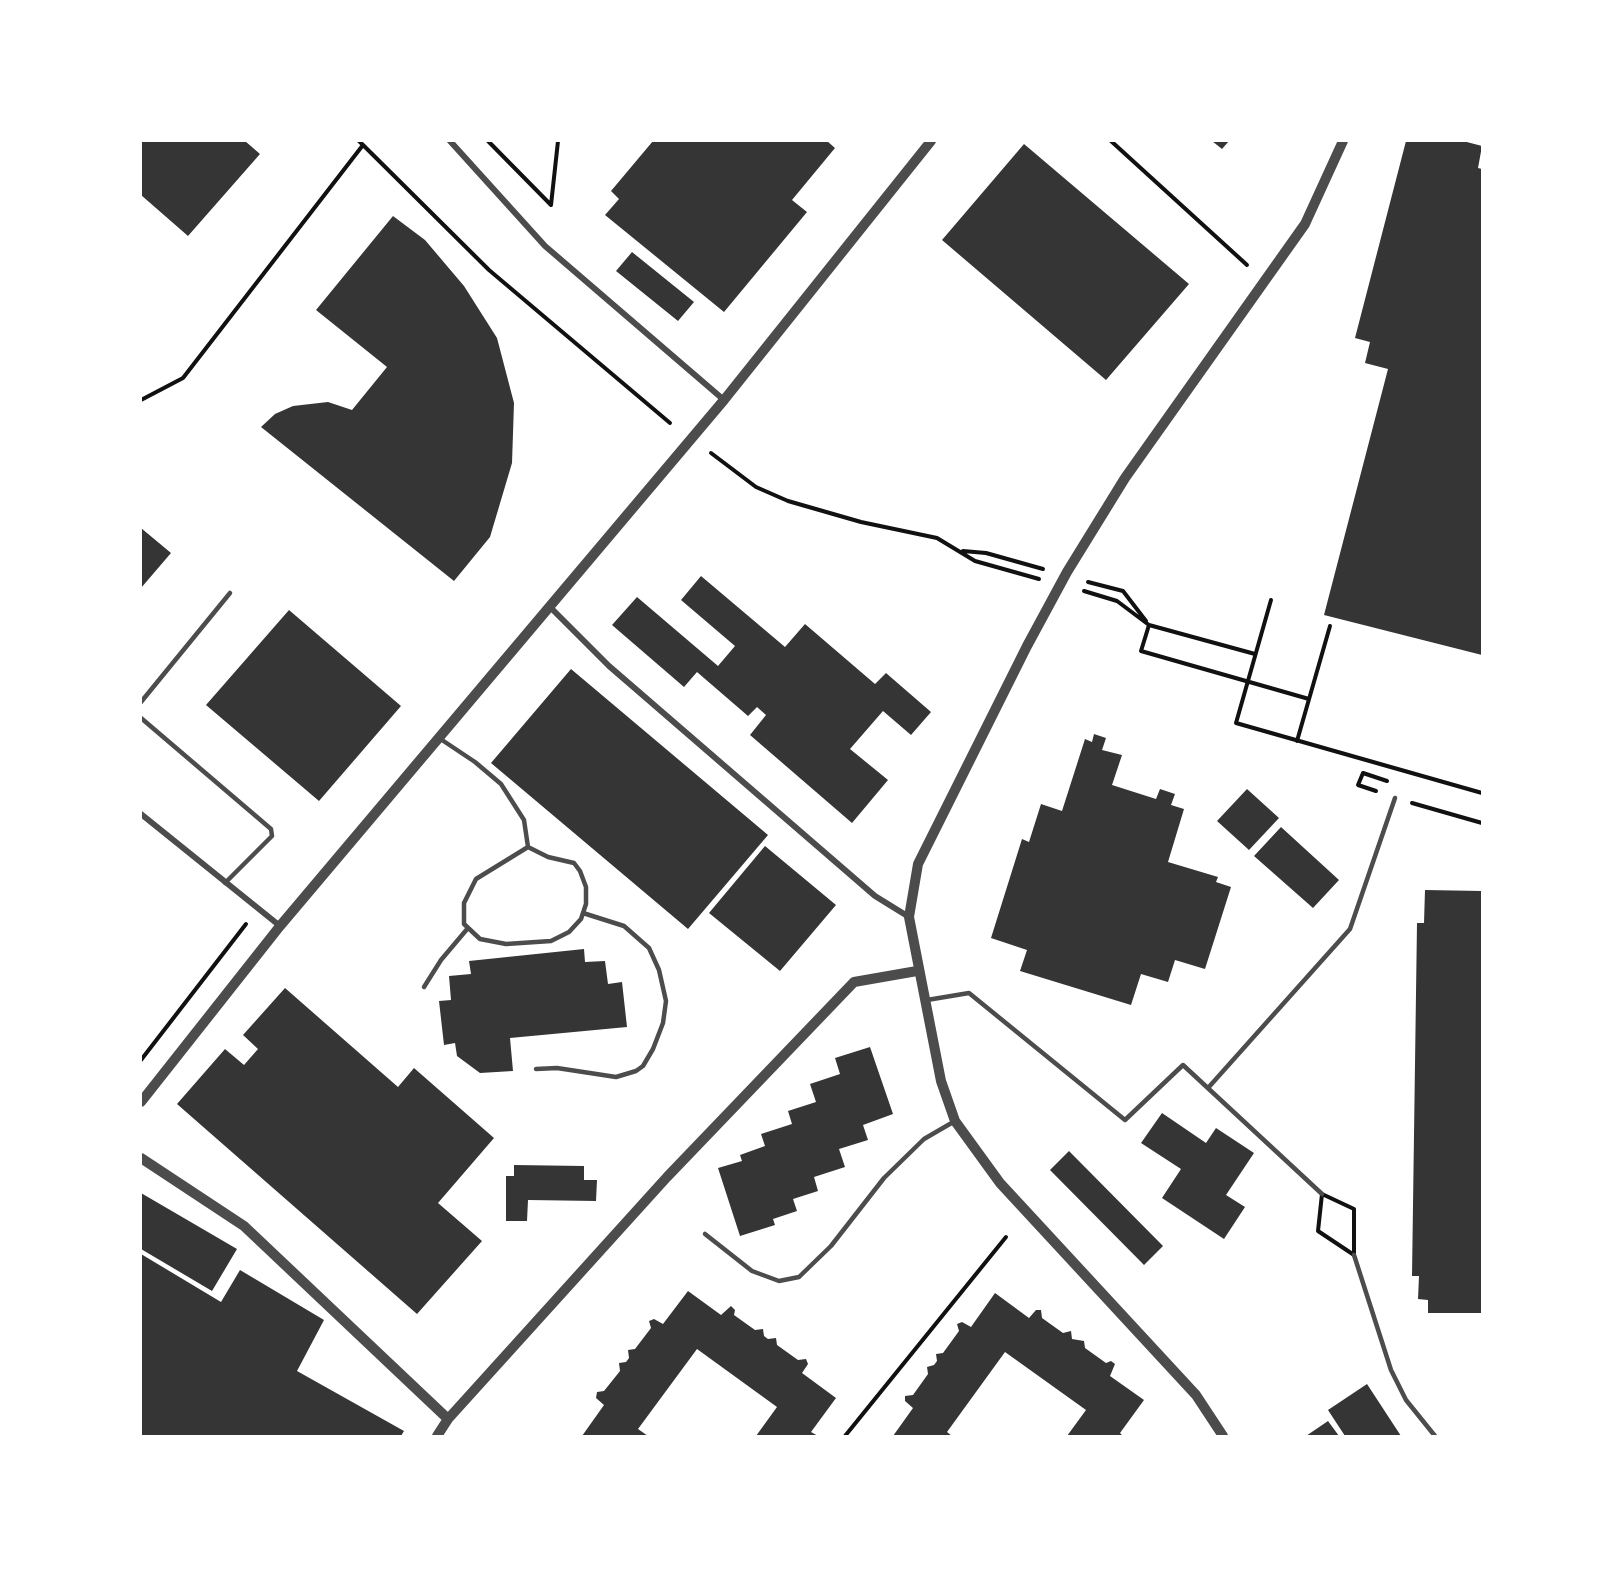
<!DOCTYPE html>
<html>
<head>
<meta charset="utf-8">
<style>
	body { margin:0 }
	#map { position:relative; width:1623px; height:1577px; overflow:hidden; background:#fff; font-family:Manrope,sans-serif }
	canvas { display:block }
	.frame { position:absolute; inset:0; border:142px solid #fff; pointer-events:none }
</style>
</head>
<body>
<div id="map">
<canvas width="1623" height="1577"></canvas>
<div class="frame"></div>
</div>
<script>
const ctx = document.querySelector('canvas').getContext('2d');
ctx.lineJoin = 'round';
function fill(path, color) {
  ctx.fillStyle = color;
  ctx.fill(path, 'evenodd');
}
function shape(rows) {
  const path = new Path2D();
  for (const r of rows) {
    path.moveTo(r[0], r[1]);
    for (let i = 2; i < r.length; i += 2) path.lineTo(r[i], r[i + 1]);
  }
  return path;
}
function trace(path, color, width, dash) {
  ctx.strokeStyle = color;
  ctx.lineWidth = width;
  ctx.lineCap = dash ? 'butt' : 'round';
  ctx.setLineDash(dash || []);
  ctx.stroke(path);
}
fill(shape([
	[141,141,245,141,260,154,188,236,141,195],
	[653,141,827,141,835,148,792,200,807,212,724,312,605,215,619,199,611,191],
	[1212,141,1229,141,1222,149],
	[1406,141,1463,141,1482,146,1478,168,1482,169,1482,655,1324,615,1388,369,1365,363,1370,342,1355,338],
	[1024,144,1189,284,1106,380,942,240],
	[393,216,425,240,464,286,497,338,514,403,512,463,490,537,454,581,261,427,275,414,293,406,328,402,352,410,387,367,316,310],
	[632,252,694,302,678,321,616,271],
	[141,528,171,553,141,588],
	[701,576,785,647,805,624,875,684,886,673,931,712,911,735,883,711,850,749,888,780,852,823,750,735,766,715,757,707,748,716,697,672,684,687,612,625,637,597,718,666,735,646,681,600],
	[289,610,401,706,319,801,206,705],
	[571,669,768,835,688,929,491,763],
	[1094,734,1106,738,1102,750,1122,755,1112,785,1156,799,1160,789,1175,794,1171,805,1184,809,1168,862,1218,877,1216,882,1231,887,1205,969,1175,960,1168,982,1141,974,1131,1005,1020,971,1027,950,991,938,1022,839,1029,842,1041,804,1062,811,1085,739,1092,742],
	[1247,789,1279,818,1249,850,1217,821],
	[1281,827,1339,880,1313,908,1254,856],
	[765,846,836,905,780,971,709,913],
	[1425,890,1482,891,1482,1313,1428,1313,1428,1300,1418,1299,1419,1276,1412,1276,1417,923,1424,923],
	[584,949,585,962,605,961,608,984,622,982,627,1027,510,1038,513,1071,480,1073,457,1056,455,1043,444,1045,439,1001,451,1000,449,976,471,974,469,961],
	[285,988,398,1087,414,1068,494,1138,438,1203,482,1241,417,1314,177,1104,225,1049,244,1065,258,1049,243,1035],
	[870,1047,893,1114,863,1125,868,1140,839,1149,845,1167,814,1177,818,1191,793,1199,797,1211,773,1219,775,1225,740,1236,718,1168,742,1161,740,1155,765,1146,761,1134,792,1124,788,1111,816,1102,810,1084,840,1074,835,1058],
	[1162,1113,1206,1143,1216,1128,1254,1153,1226,1195,1245,1207,1224,1239,1162,1198,1181,1169,1141,1143],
	[1069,1151,1163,1246,1144,1265,1050,1170],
	[514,1165,584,1166,584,1180,597,1180,596,1201,528,1200,527,1221,506,1221,506,1176,514,1176],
	[141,1193,237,1249,212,1291,141,1249],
	[141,1254,221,1302,240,1270,324,1320,297,1371,404,1431,401,1436,141,1436],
	[688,1291,721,1315,731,1306,735,1310,734,1315,755,1330,763,1329,764,1336,768,1339,776,1338,777,1345,798,1360,806,1359,808,1364,802,1373,836,1398,811,1432,818,1436,756,1436,777,1407,697,1349,638,1429,648,1436,582,1436,604,1405,596,1398,597,1392,604,1391,620,1371,619,1363,626,1362,629,1358,628,1350,635,1349,651,1328,649,1321,654,1319,663,1324],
	[995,1293,1029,1318,1036,1310,1041,1310,1042,1318,1063,1333,1071,1331,1072,1339,1084,1341,1085,1348,1106,1363,1111,1361,1115,1364,1110,1376,1144,1400,1120,1433,1123,1436,1067,1436,1086,1410,1005,1352,947,1432,952,1436,893,1436,913,1408,905,1401,905,1396,913,1395,928,1374,927,1367,934,1365,937,1361,936,1354,943,1353,959,1331,957,1324,962,1322,971,1327],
	[1367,1384,1401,1436,1345,1436,1328,1410],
	[1328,1421,1339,1436,1306,1436]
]), '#353535');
trace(shape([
	[359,141,489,270,670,423],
	[488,141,551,205,558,141],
	[1111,141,1247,265],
	[141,400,183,378,363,145],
	[711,453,756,487,788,501,861,522,937,538,975,561,1039,579],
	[963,551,986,553,1043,569],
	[1088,582,1123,591,1146,621],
	[1084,591,1117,601,1149,625,1255,654],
	[1271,600,1236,723,1482,793],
	[1149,625,1141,651,1309,699],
	[1297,741,1330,626],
	[1376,791,1358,785,1363,773,1387,781],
	[1412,803,1482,823],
	[141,1060,246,924],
	[1322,1194,1354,1209,1354,1255,1318,1231,1322,1194],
	[845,1436,1006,1237]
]), '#111', 4);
trace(shape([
	[141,702,230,593],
	[141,718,271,829,272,836,225,883],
	[439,738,475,762,501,784,524,820,528,847,548,857,574,863,580,871,586,887,586,904,581,919,569,932,551,941,506,944,480,939,464,924,464,903,476,879,528,847],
	[424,987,441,960,468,928],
	[927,1000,969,993,1125,1120,1183,1065,1322,1194],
	[536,1069,557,1068,616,1077,636,1071,643,1066,653,1049,663,1023,666,1001,659,970,649,948,624,926,583,913],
	[1208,1088,1350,929,1395,798],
	[705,1234,752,1271,779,1281,799,1277,831,1246,884,1178,924,1139,955,1121],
	[1354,1255,1391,1370,1406,1400,1435,1436]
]), '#4c4c4c', 4.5);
trace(shape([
	[450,141,545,246,724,400],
	[550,607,609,666,875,896,909,917],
	[141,814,280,926]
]), '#4c4c4c', 6);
trace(shape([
	[141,1102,280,926,724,400,931,141],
	[141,1158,244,1226,448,1419],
	[437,1436,448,1419,667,1177,854,982,917,971],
	[1223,1436,1196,1395,1000,1183,955,1121,941,1081,909,917,918,864,1027,646,1067,572,1125,478,1305,224,1343,141]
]), '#4c4c4c', 10);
</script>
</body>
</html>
